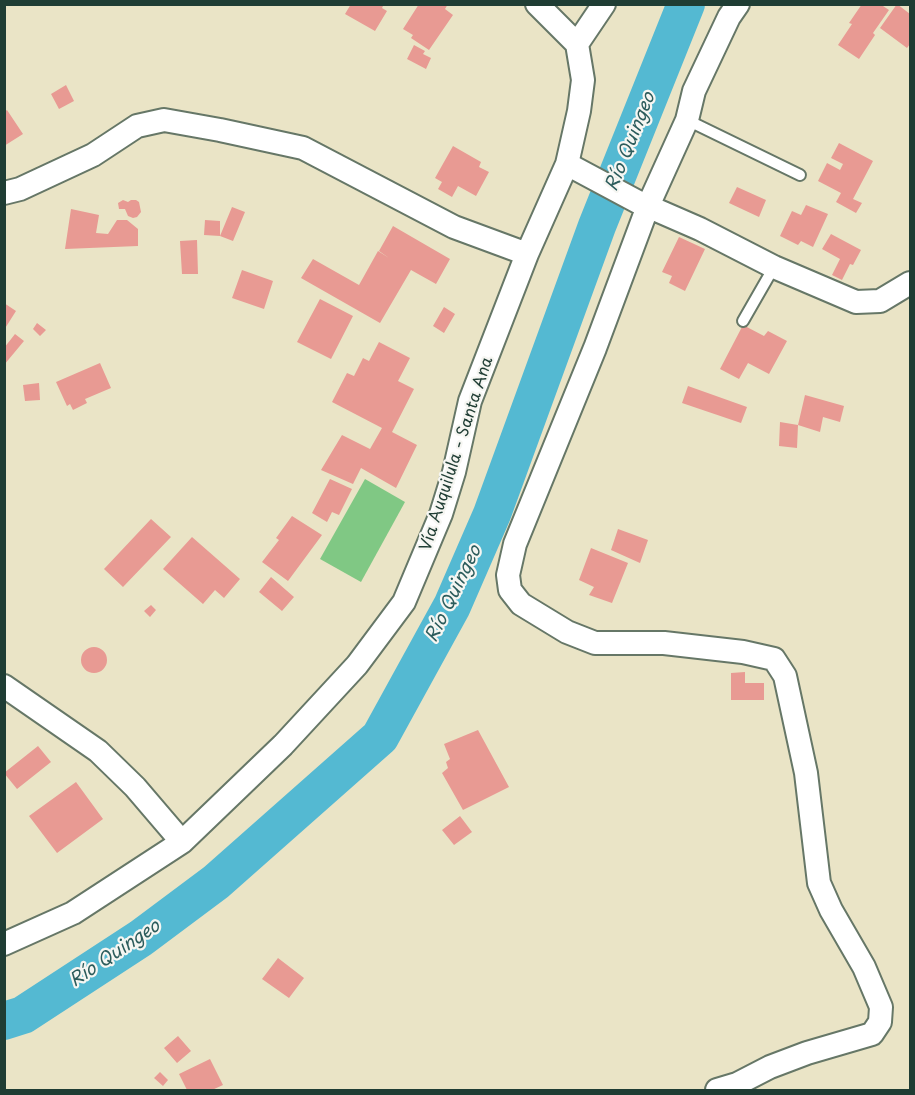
<!DOCTYPE html>
<html>
<head>
<meta charset="utf-8">
<style>
	body { margin:0 }
	#map { position:relative; width:915px; height:1095px; overflow:hidden; background:#eae4c6; font-family:"Playpen Sans",sans-serif }
	canvas { display:block }
	.frame { position:absolute; inset:0; border:6px solid #1f3d34; pointer-events:none }
</style>
</head>
<body>
<div id="map">
<canvas width="915" height="1095"></canvas>
<div class="frame"></div>
</div>
<script>
const ctx = document.querySelector('canvas').getContext('2d');
ctx.lineJoin = 'round';
function fill(path, color) {
  ctx.fillStyle = color;
  ctx.fill(path, 'evenodd');
}
function shape(rows) {
  const path = new Path2D();
  for (const r of rows) {
    if (r.length === 3) {
      path.moveTo(r[0] + r[2], r[1]);
      path.arc(r[0], r[1], r[2], 0, 2 * Math.PI);
      continue;
    }
    path.moveTo(r[0], r[1]);
    for (let i = 2; i < r.length; i += 2) path.lineTo(r[i], r[i + 1]);
  }
  return path;
}
function trace(path, color, width, dash) {
  ctx.strokeStyle = color;
  ctx.lineWidth = width;
  ctx.lineCap = dash ? 'butt' : 'round';
  ctx.setLineDash(dash || []);
  ctx.stroke(path);
}
function label(font, color, halo, rows, align = 'center') {
  ctx.font = font + ' "Playpen Sans",sans-serif';
  ctx.lineWidth = 4.5;
  ctx.setLineDash([]);
  ctx.textBaseline = 'middle';
  ctx.strokeStyle = halo;
  ctx.fillStyle = color;
  for (const [text, x, y, turn = 0] of rows) {
    ctx.save();
    ctx.translate(x, y);
    ctx.rotate((+turn || 0) * Math.PI / 180);
    ctx.textAlign = isNaN(turn) ? turn : align;
    if (halo) ctx.strokeText(text, 0, 0);
    ctx.fillText(text, 0, 0);
    ctx.restore();
  }
}
fill(shape([
	[365,479,405,502,361,582,320,559]
]), '#80c884');
trace(shape([
	[4,1021,23,1015,141,938,216,882,380,737,452,606,492,514,597,226,686,4]
]), '#54b9d2', 38);
fill(shape([
	[351,4,384,4,382,8,387,11,375,31,345,14],
	[419,4,448,4,445,9,453,15,429,50,411,38,413,35,403,29],
	[862,4,880,4,889,10,873,33,875,35,859,59,838,45,852,24,849,23],
	[897,4,910,14,910,44,907,48,880,28],
	[414,45,425,51,423,54,431,58,426,69,407,59],
	[66,85,74,101,59,109,51,94],
	[7,110,23,134,4,146,4,112],
	[839,143,873,161,853,199,862,203,856,213,836,202,841,193,818,181,827,163,840,170,843,164,831,158],
	[453,146,481,162,479,167,489,172,476,196,458,186,452,197,438,189,442,182,435,178],
	[737,187,766,200,759,217,729,203],
	[123,200,128,202,131,200,136,200,139,202,141,212,137,217,133,218,128,216,125,209,119,209,118,203],
	[806,205,828,214,813,247,801,241,798,245,780,236,792,211,801,215],
	[232,207,245,212,233,241,220,236],
	[71,209,99,215,96,233,108,234,117,220,127,220,138,229,138,246,65,249],
	[205,220,220,221,220,236,204,235],
	[393,226,450,259,436,284,411,270,380,323,301,278,313,259,359,285,378,251,389,258,379,251],
	[831,234,861,250,853,265,850,264,842,280,832,275,840,259,822,249],
	[679,237,705,249,685,291,669,283,672,276,662,272],
	[197,240,198,274,182,274,180,241],
	[242,270,273,281,264,309,232,298],
	[320,299,353,316,331,359,297,342],
	[4,303,16,311,4,330,5,314],
	[444,307,455,314,444,333,433,326],
	[37,323,46,330,40,336,33,329],
	[743,325,764,336,768,331,787,341,769,374,748,363,739,379,720,369],
	[15,334,24,341,4,365,4,348],
	[379,342,410,358,398,381,414,389,392,432,417,445,396,488,361,468,353,484,321,470,342,435,370,449,382,428,332,402,347,373,354,376,363,358,369,361],
	[100,363,111,388,85,399,87,403,73,410,70,404,67,406,56,382],
	[39,383,40,400,25,401,23,385],
	[688,386,747,407,741,423,682,403],
	[805,395,844,406,840,422,823,417,820,432,798,425],
	[780,422,798,425,797,448,779,446],
	[330,479,352,489,339,515,332,512,327,522,312,513],
	[292,516,322,535,288,581,262,562,279,540,276,538],
	[151,519,171,537,123,587,104,569],
	[618,529,648,540,640,563,611,550],
	[192,537,240,579,224,598,215,590,203,604,163,569],
	[591,548,628,563,612,603,589,595,594,587,579,580],
	[271,577,294,597,282,611,259,592],
	[151,605,156,610,150,617,144,611],
	[94,660,13],
	[745,672,745,683,764,683,764,700,731,700,731,673],
	[478,730,509,787,463,810,442,773,448,768,446,762,450,759,444,744],
	[38,746,51,762,17,789,4,773],
	[76,782,103,819,57,853,29,816],
	[460,816,472,832,454,845,442,830],
	[278,958,304,978,289,998,262,979],
	[178,1036,191,1051,177,1063,164,1048],
	[210,1059,223,1085,212,1090,187,1090,179,1074],
	[160,1072,168,1080,163,1086,154,1078]
]), '#e89a93');
const lane = shape([
	[687,120,800,175],
	[743,321,774,267]
]);
const street = shape([
	[577,44,604,4],
	[567,164,638,202,700,229,774,267,856,302,880,301,910,283],
	[4,193,20,189,93,155,137,126,164,120,220,130,303,148,454,227,527,254],
	[4,686,98,751,135,787,182,842],
	[4,944,73,913,182,842,283,745,357,665,404,602,441,514,454,472,470,401,527,254,567,164,579,111,583,80,577,44,537,4],
	[717,1090,737,1084,770,1067,807,1053,872,1034,880,1022,881,1007,864,967,831,910,819,883,806,773,785,676,774,659,743,652,664,643,595,643,567,632,521,604,510,590,508,575,515,544,595,348,648,206,687,120,694,91,729,17,738,4]
]);
trace(lane, '#667767', 14);
trace(street, '#667767', 26);
trace(lane, '#fff', 10);
trace(street, '#fff', 22);
label('16px', '#1f3d34', '#f6f6f2', [
	["Vía Auquilula - Santa Ana",457,454,-72]
]);
label('italic 18px', '#2c5c5c', '#f6f6f2', [
	["Río Quingeo",631,142,-68],
	["Río Quingeo",454,594,-64],
	["Río Quingeo",115,954,-34]
]);
</script>
</body>
</html>
